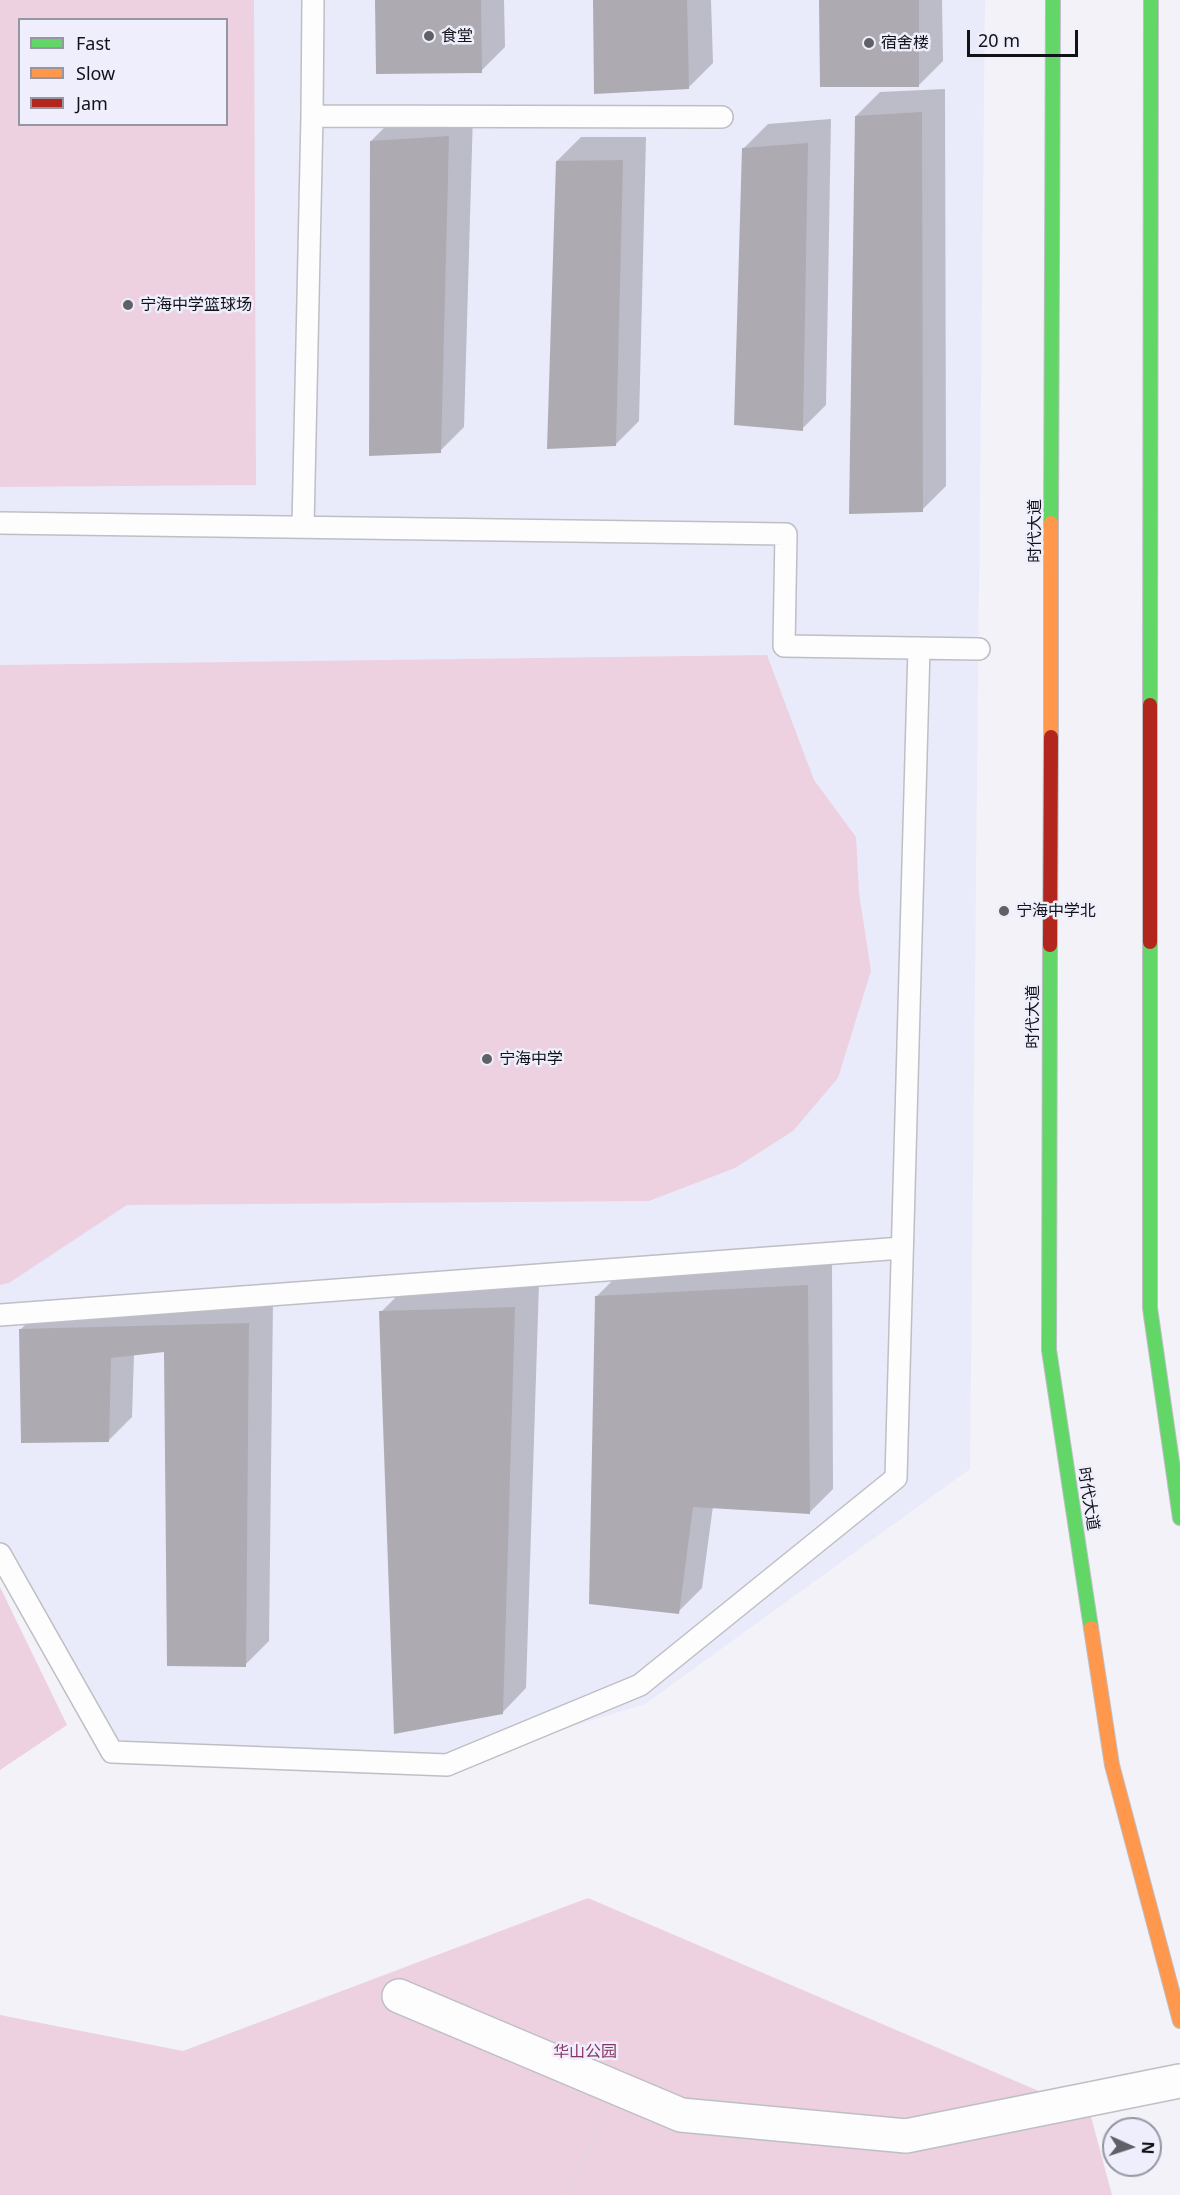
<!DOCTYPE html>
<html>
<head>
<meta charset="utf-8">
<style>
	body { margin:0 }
	#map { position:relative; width:1180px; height:2195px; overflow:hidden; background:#f2f2f8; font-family:"Noto Sans",sans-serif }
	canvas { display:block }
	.legend { position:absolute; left:18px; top:18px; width:210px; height:108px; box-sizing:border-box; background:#eeeefc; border:2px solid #9696a1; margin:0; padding:8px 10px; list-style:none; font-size:18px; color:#121219 }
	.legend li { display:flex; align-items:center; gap:12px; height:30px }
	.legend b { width:30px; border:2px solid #9696a1 }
	.north { position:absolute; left:1102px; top:2117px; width:60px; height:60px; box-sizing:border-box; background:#eeeefc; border:2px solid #9696a1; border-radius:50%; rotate:93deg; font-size:16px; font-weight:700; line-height:24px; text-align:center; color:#121219 }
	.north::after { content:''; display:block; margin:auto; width:21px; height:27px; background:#606067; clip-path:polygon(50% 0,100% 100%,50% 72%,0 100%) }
	.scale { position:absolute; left:967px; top:30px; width:111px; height:27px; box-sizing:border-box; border:3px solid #121219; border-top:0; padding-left:8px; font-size:18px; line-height:21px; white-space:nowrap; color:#121219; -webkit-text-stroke:4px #eeeefc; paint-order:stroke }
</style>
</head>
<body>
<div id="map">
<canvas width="1180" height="2195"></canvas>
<ul class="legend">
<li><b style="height:8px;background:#63d668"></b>Fast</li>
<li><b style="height:8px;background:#ff974d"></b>Slow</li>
<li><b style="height:8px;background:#b3261e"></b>Jam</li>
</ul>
<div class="north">N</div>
<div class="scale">20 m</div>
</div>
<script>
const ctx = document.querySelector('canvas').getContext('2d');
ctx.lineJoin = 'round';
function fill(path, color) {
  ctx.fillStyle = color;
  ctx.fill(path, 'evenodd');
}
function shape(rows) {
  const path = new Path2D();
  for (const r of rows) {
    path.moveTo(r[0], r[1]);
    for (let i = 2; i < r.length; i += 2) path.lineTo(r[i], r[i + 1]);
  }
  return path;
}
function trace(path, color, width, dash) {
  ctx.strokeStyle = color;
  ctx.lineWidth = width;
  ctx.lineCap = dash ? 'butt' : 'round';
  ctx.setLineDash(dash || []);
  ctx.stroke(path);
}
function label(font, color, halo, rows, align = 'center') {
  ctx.font = font + ' "Noto Sans","Noto Sans SC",sans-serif';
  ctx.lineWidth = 5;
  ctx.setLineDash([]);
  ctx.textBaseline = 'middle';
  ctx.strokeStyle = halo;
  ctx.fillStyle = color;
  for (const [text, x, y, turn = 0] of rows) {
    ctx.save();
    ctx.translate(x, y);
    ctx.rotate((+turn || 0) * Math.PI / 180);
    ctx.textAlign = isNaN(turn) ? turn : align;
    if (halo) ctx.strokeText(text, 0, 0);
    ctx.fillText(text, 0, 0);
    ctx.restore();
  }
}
fill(shape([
	[0,0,985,0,970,1469,645,1704,447,1765,112,1752,0,1554],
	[20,20,226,20,226,124,20,124]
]), '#eaebfa');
fill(shape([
	[0,0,254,0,256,485,0,487],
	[20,20,226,20,226,124,20,124],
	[767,655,814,780,856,837,859,893,871,971,838,1078,793,1131,735,1168,649,1201,127,1205,9,1283,0,1285,0,665],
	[0,1587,67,1725,0,1770],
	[588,1898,1090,2113,1112,2195,0,2195,0,2015,183,2051]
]), '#edd1e0');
fill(shape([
	[377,0,504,0,505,47,481,71],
	[594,0,711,0,713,63,689,87],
	[821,0,942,0,943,61,919,85],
	[945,89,946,486,922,510,856,116,880,92],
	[473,113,464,427,440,451,371,141,395,117],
	[831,119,826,405,802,429,744,148,768,124],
	[581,137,646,137,639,421,615,445,557,161],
	[832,1262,833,1489,809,1513,713,1506,702,1588,678,1612,597,1296,621,1272],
	[539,1283,526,1688,502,1713,381,1312,405,1288],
	[273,1300,269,1641,245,1665,165,1350,134,1354,132,1417,108,1441,20,1330,44,1306]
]), '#0003');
fill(shape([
	[375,0,481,0,482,73,376,74],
	[593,0,687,0,689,89,594,94],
	[819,0,919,0,919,87,820,87],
	[922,112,923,512,849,514,855,116],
	[449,136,441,453,369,456,370,141],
	[808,143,803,431,734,425,742,148],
	[623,160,616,446,547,449,556,161],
	[808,1285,810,1514,693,1507,679,1614,589,1604,595,1296],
	[515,1307,503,1714,394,1734,379,1311],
	[249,1323,246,1667,167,1666,164,1352,111,1358,109,1442,21,1443,19,1329]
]), '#adabb1');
const lane = shape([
	[313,0,312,116,722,117],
	[0,523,786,534,784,646,979,649],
	[303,527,312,116],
	[0,1315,902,1248],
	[0,1554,112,1752,447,1765,640,1685,896,1478,919,648]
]);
const street = shape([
	[399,1996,681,2115,906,2136,1180,2081]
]);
const fast = shape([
	[1051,523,1053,0],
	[1150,705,1151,0],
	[1150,942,1150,1308,1180,1518],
	[1050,945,1049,1350,1091,1628]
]);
const slow = shape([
	[1051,737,1051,523],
	[1091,1628,1112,1765,1180,2021]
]);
const jam = shape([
	[1150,942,1150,705],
	[1050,945,1051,737]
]);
trace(lane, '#bebec5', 24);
trace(street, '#bebec5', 36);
trace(fast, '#bebec5', 16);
trace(slow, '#bebec5', 16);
trace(jam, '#bebec5', 16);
trace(shape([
	[564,2195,603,2119]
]), '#dcdcde', 4, [1.5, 4.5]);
trace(lane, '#fdfdfe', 21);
trace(street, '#fdfdfe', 33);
trace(fast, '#63d668', 14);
trace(slow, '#ff974d', 14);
trace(jam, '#b3261e', 14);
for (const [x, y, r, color] of [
	[429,36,6,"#606067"],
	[869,43,6,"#606067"],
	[128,305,6,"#606067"],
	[1004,911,6,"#606067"],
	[487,1059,6,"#606067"]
]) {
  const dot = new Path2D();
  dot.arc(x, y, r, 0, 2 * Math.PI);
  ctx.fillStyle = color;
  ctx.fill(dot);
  trace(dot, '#eeeefc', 2);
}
label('16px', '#121219', '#eeeefc', [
	["食堂",441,36],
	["宿舍楼",881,43],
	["宁海中学篮球场",140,305],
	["宁海中学北",1016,911],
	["宁海中学",499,1059]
], 'left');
label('16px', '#121219', '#eeeefc', [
	["时代大道",1035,531,-90],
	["时代大道",1033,1017,-90],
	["时代大道",1088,1499,81]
]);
label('16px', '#893462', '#eeeefc', [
	["华山公园",585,2052]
]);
</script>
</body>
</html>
